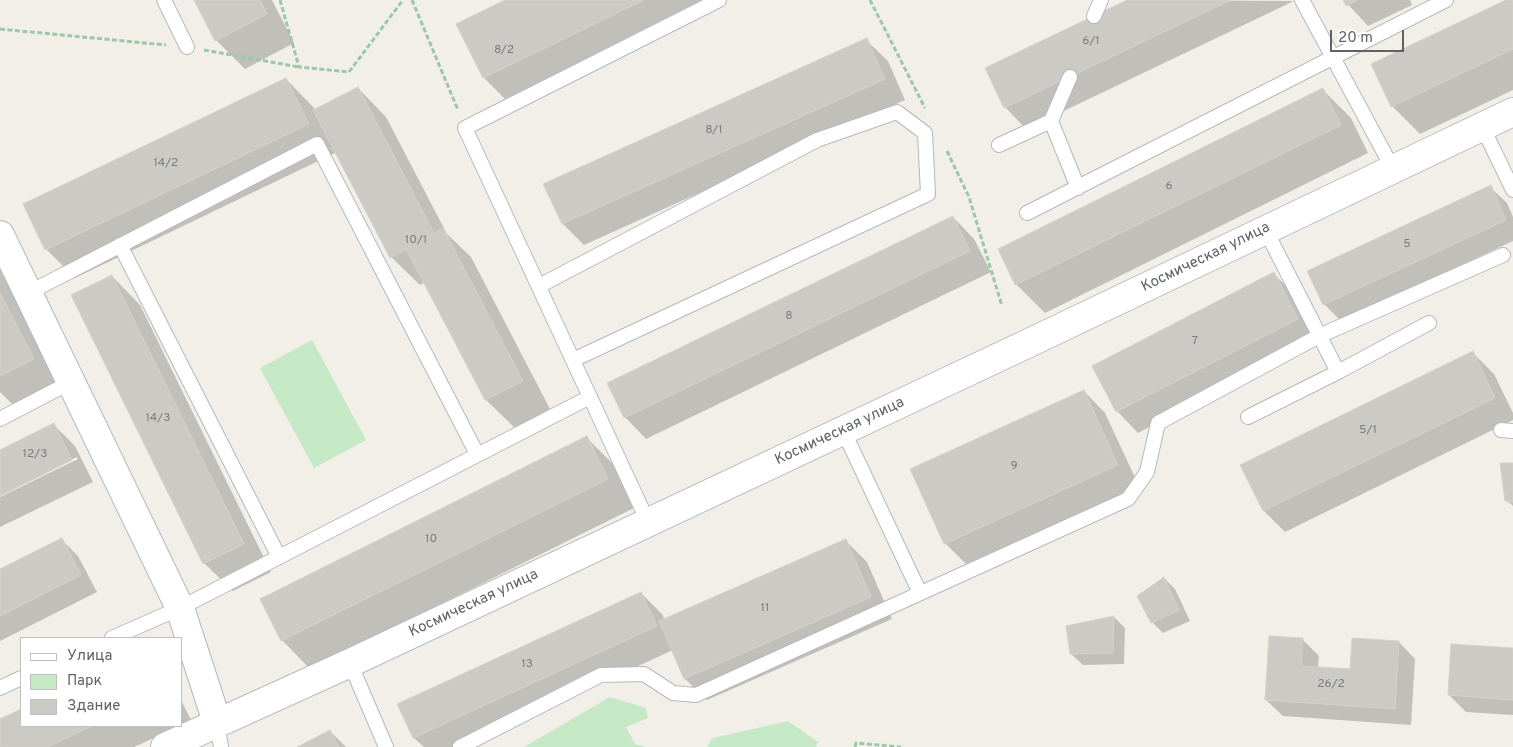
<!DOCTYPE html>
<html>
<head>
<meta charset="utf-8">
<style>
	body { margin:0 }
	#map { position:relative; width:1513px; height:747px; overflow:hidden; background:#f1efe8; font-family:Overpass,sans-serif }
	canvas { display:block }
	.legend { position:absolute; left:20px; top:637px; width:162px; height:90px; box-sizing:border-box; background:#fff; border:1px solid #bfc1c3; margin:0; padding:6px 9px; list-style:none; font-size:15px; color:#5f6368 }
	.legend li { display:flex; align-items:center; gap:10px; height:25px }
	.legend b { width:25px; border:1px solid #bfc1c3 }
	.scale { position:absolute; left:1330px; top:30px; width:74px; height:22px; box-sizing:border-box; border:2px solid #5f6368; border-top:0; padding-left:6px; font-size:15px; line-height:18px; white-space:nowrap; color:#5f6368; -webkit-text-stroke:4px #fff; paint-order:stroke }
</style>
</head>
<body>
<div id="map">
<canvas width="1513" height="747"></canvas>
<ul class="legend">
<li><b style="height:6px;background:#fff"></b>Улица</li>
<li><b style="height:14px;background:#c5e8c5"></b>Парк</li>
<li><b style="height:14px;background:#cccac5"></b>Здание</li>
</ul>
<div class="scale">20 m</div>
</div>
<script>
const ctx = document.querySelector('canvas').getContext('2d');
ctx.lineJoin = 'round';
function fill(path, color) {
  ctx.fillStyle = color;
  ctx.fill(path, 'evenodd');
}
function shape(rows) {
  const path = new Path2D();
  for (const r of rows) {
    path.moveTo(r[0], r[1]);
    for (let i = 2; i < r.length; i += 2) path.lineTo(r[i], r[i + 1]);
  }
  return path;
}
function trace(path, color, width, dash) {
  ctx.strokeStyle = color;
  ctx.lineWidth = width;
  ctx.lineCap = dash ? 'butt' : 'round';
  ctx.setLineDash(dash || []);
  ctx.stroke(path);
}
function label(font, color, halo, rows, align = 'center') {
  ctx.font = font + ' Overpass,sans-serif';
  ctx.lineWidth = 4;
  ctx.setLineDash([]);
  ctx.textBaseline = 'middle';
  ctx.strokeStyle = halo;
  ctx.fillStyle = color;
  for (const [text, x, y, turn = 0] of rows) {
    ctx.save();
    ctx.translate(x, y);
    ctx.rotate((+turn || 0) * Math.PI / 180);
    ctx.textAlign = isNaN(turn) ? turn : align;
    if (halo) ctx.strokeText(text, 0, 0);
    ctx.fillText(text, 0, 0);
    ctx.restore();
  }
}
fill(shape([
	[312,340,366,440,314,468,260,368],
	[610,697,646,708,648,718,626,727,635,744,645,747,524,747],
	[788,721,818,742,816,747,707,747,713,738]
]), '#c5e8c5');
fill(shape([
	[195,0,272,0,294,43,245,69,216,40],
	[507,0,708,0,505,99,484,78],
	[1130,0,1294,1,1026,129,1005,107],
	[1344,0,1410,0,1412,5,1368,26],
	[1509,0,1513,0,1513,90,1420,134,1392,106],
	[866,40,888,61,905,100,584,245,563,224],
	[286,79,316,110,358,88,386,117,447,234,471,257,550,409,515,428,486,400,425,282,420,285,391,257,337,152,75,278,47,250,25,205],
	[1323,90,1351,118,1368,153,1045,313,1016,284,999,249],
	[1490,187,1507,203,1513,217,1513,241,1341,321,1324,304],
	[953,217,974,239,991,272,646,439,625,417],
	[0,269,61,387,18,410,0,392],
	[1274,274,1295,295,1318,340,1138,433,1117,411],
	[112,276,140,305,271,572,233,591,204,563],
	[1472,352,1494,374,1513,413,1513,420,1285,532,1264,511,1242,465],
	[1084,391,1105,413,1139,486,966,564,945,543],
	[54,425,75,446,93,482,0,527,0,497,78,459,77,457,0,494,0,451],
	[587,438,615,466,636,507,310,669,282,640],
	[1513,464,1513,506,1507,501],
	[61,539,78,556,97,592,0,641,0,570],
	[846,541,867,562,892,619,707,700,685,679,673,650,461,747,424,747,414,738,399,705,641,593,662,614,665,620],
	[1164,578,1175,589,1190,621,1163,633,1152,622],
	[1114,617,1125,628,1124,664,1083,665,1071,654],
	[1302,639,1319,656,1318,668,1351,670,1399,642,1415,659,1411,725,1283,716,1266,700],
	[1513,649,1513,715,1466,712,1449,695],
	[181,700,191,720,181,725],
	[21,710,21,726,180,726,134,747,0,747,0,720],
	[330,731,346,747,299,747]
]), '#0003');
const building = shape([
	[194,0,260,0,267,14,215,41,194,0],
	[505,0,644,0,483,78,456,24,505,0],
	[1127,0,1231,0,1004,108,985,68,1127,0],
	[1343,0,1358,0,1346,6,1343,0],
	[1506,0,1513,0,1513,49,1391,107,1371,64,1506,0],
	[867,38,885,79,562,224,543,184,867,38],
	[286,78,309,124,45,250,23,204,286,78],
	[358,87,434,233,443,228,523,381,485,400,406,249,390,258,313,110,358,87],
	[1323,88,1341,125,1015,285,998,249,1323,88],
	[1491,185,1506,220,1323,305,1307,271,1491,185],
	[953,216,970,251,624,418,607,383,953,216],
	[1274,272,1298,319,1116,412,1092,366,1274,272],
	[112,275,244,544,203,564,71,295,112,275],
	[0,293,34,359,0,376,0,293],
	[1473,351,1495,398,1263,511,1240,465,1473,351],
	[1084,390,1118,465,944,544,910,469,1084,390],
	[54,423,72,460,0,496,0,450,54,423],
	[587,436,608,479,281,641,260,599,587,436],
	[1500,463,1513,463,1513,502,1505,501,1500,463],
	[62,538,81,575,0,616,0,569,62,538],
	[846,539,871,597,684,679,659,621,846,539],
	[1164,577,1179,610,1151,623,1137,596,1164,577],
	[641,592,657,626,413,738,397,704,641,592],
	[1114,616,1113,653,1070,654,1066,626,1114,616],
	[1269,636,1303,638,1301,666,1350,669,1352,638,1399,641,1395,709,1265,700,1269,636],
	[1451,644,1513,648,1513,700,1448,695,1451,644],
	[21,709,21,726,92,726,47,747,0,747,0,719,21,709],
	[330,730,339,747,297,747,330,730]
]);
fill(building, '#cccac5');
trace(building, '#d6d1c6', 1);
const service = shape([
	[164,0,187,47],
	[1302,0,1393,169],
	[1094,16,1101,0],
	[1051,121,1078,188],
	[1482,126,1513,190],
	[999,145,1051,121,1070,77],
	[1027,213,1446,0],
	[1265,229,1338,372,1429,323],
	[120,245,279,557],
	[539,286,817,140,897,112,925,133,928,194,573,360],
	[28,293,317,144,477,454],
	[1248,417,1338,372],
	[0,419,71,382],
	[843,430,920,593],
	[1501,430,1513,431],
	[648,522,465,128,719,0],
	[112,638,180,608,590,397],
	[350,663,386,747],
	[0,688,21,678],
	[217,722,221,747],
	[460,747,601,675,644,674,673,693,696,695,1128,499,1147,472,1158,423,1319,336,1503,255]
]);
const minor = shape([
	[0,235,180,608,217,722]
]);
const secondary = shape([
	[165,747,350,663,1031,342,1513,112]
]);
trace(service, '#b5b8bc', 16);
trace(minor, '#b5b8bc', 30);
trace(secondary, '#b6babf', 30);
trace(shape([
	[280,0,299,67,349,72,403,0],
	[412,0,458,110],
	[870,0,925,108],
	[0,29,166,45],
	[204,50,299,67],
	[947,151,969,197,1002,306],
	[855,747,856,743,901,747]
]), '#9cc7a9', 3, [5, 2.5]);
trace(service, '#fff', 14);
trace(minor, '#fff', 28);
trace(secondary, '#fff', 28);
label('12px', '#7a7d7f', null, [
	["6/1",1091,42],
	["8/2",504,51],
	["8/1",714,131],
	["14/2",166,164],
	["6",1169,187],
	["10/1",416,241],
	["5",1407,245],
	["8",789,317],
	["7",1195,342],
	["14/3",158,419],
	["5/1",1368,431],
	["12/3",35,455],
	["9",1014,467],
	["10",431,540],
	["11",765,609],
	["13",527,665],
	["26/2",1331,685]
]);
label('15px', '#5f6368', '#fff', [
	["Космическая улица",1206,258,-26],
	["Космическая улица",840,432,-25],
	["Космическая улица",474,604,-25]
]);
</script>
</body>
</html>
